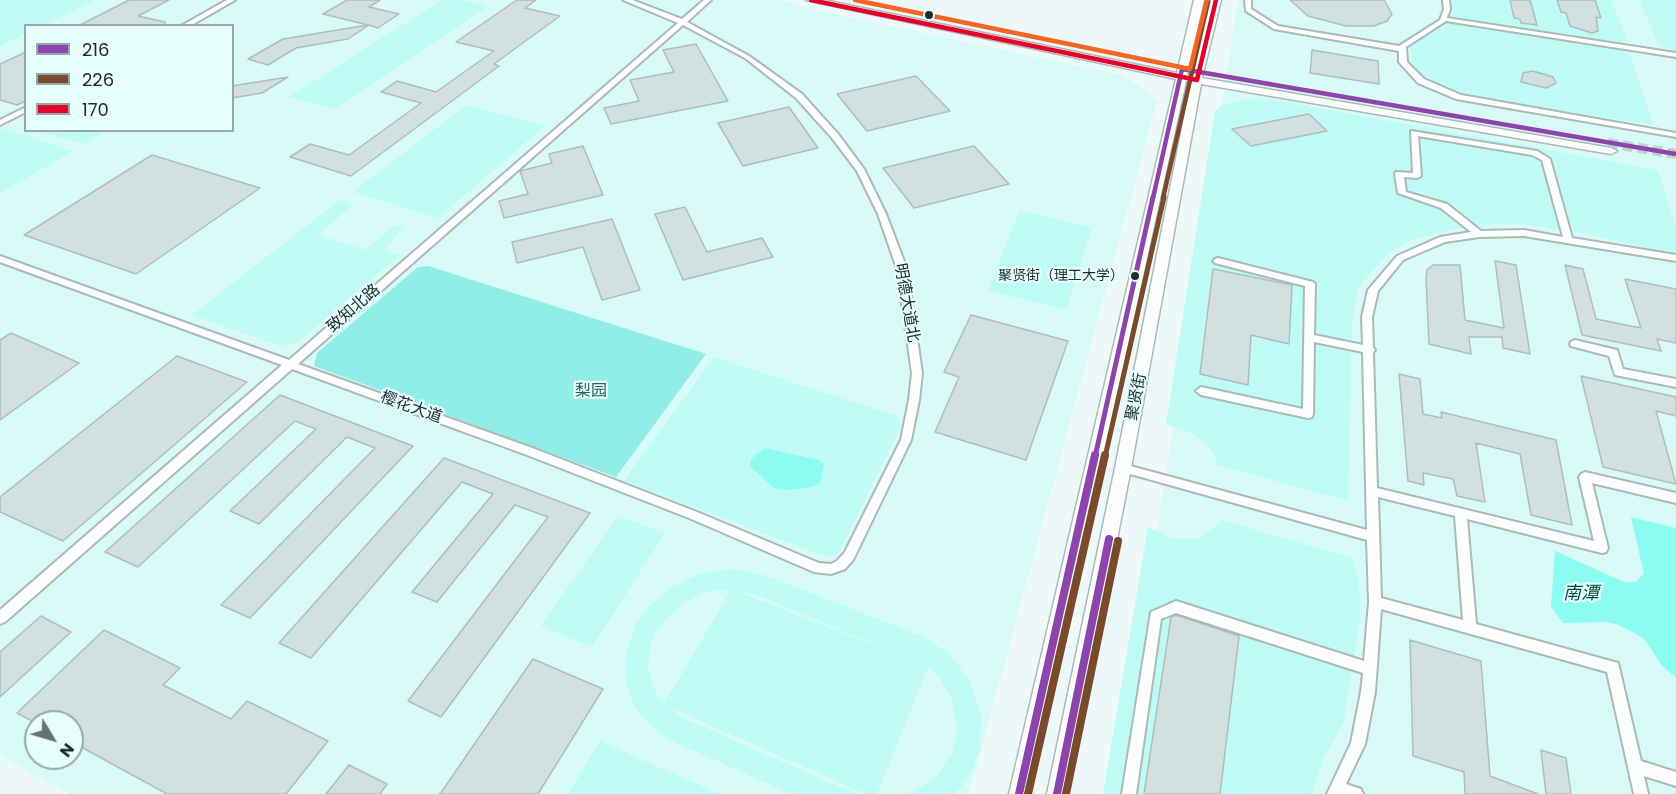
<!DOCTYPE html>
<html>
<head>
<meta charset="utf-8">
<style>
	body { margin:0 }
	#map { position:relative; width:1676px; height:794px; overflow:hidden; background:#ecf9f8; font-family:Poppins,sans-serif }
	canvas { display:block }
	.legend { position:absolute; left:24px; top:24px; width:210px; height:108px; box-sizing:border-box; background:#e6fffc; border:2px solid #95aaa8; margin:0; padding:8px 10px; list-style:none; font-size:18px; color:#1b2b29 }
	.legend li { display:flex; align-items:center; gap:12px; height:30px }
	.legend b { width:30px; border:2px solid #95aaa8 }
	.north { position:absolute; left:24px; top:710px; width:60px; height:60px; box-sizing:border-box; background:#e6fffc; border:2px solid #95aaa8; border-radius:50%; rotate:128deg; font-size:16px; font-weight:700; line-height:24px; text-align:center; color:#1b2b29 }
	.north::after { content:''; display:block; margin:auto; width:21px; height:27px; background:#647371; clip-path:polygon(50% 0,100% 100%,50% 72%,0 100%) }
</style>
</head>
<body>
<div id="map">
<canvas width="1676" height="794"></canvas>
<ul class="legend">
<li><b style="height:8px;background:#8e44ad"></b>216</li>
<li><b style="height:8px;background:#7a4b2a"></b>226</li>
<li><b style="height:8px;background:#e4002b"></b>170</li>
</ul>
<div class="north">N</div>
</div>
<script>
const ctx = document.querySelector('canvas').getContext('2d');
ctx.lineJoin = 'round';
function fill(path, color) {
  ctx.fillStyle = color;
  ctx.fill(path, 'evenodd');
}
function shape(rows) {
  const path = new Path2D();
  for (const r of rows) {
    path.moveTo(r[0], r[1]);
    for (let i = 2; i < r.length; i += 2) path.lineTo(r[i], r[i + 1]);
  }
  return path;
}
function trace(path, color, width, dash) {
  ctx.strokeStyle = color;
  ctx.lineWidth = width;
  ctx.lineCap = dash ? 'butt' : 'round';
  ctx.setLineDash(dash || []);
  ctx.stroke(path);
}
function label(font, color, halo, rows, align = 'center') {
  ctx.font = font + ' Poppins,"Noto Sans SC",sans-serif';
  ctx.lineWidth = 4.5;
  ctx.setLineDash([]);
  ctx.textBaseline = 'middle';
  ctx.strokeStyle = halo;
  ctx.fillStyle = color;
  for (const [text, x, y, turn = 0] of rows) {
    ctx.save();
    ctx.translate(x, y);
    ctx.rotate((+turn || 0) * Math.PI / 180);
    ctx.textAlign = isNaN(turn) ? turn : align;
    if (halo) ctx.strokeText(text, 0, 0);
    ctx.fillText(text, 0, 0);
    ctx.restore();
  }
}
fill(shape([
	[0,0,781,0,816,10,1121,75,1141,87,1157,101,969,794,69,794,0,755],
	[26,26,232,26,232,130,26,130],
	[36,722,72,722,72,758,36,758],
	[1238,0,1676,0,1676,794,1117,794]
]), '#d8faf6');
fill(shape([
	[7,0,96,0,43,25,26,26,25,34,0,46,0,1],
	[442,0,462,0,488,6,335,109,289,97],
	[1452,0,1611,0,1627,39,1617,43,1449,18,1452,14],
	[1639,0,1676,0,1676,52,1658,43],
	[1449,23,1617,48,1631,57,1654,125,1486,100,1461,94,1435,83,1424,76,1412,62,1410,47],
	[1251,99,1268,99,1658,170,1676,230,1676,255,1659,255,1649,248,1582,233,1514,223,1469,226,1409,240,1385,256,1358,288,1352,322,1348,501,1218,465,1213,452,1197,436,1166,424,1215,111,1220,106,1232,102],
	[466,105,545,126,438,218,353,192],
	[3,128,73,151,0,193,0,130],
	[39,131,107,131,83,144],
	[340,200,352,205,319,235,365,250,395,226,404,225,384,251,400,255,298,342,280,346,192,315],
	[1019,211,1092,227,1066,310,988,291],
	[714,357,897,416,901,426,838,554,827,557,624,481],
	[618,516,665,533,592,647,541,626],
	[1222,520,1352,558,1359,580,1360,616,1344,722,1323,760,1311,794,1103,794,1148,527,1173,539,1200,539],
	[732,569,764,575,924,637,951,655,970,682,981,715,980,749,974,766,962,786,954,794,909,794,937,776,953,751,956,738,957,725,952,700,939,677,928,667,877,794,866,794,669,707,681,717,855,794,791,794,670,740,655,730,636,709,626,684,626,652,637,623,647,609,671,587,700,574],
	[716,590,731,590,664,704,654,689,648,667,651,643,656,631,680,605,702,594],
	[737,591,756,595,923,664],
	[600,741,719,794,568,794]
]), '#bffbf5');
fill(shape([
	[428,266,706,354,616,477,314,366,317,353,418,267]
]), '#90ede7');
fill(shape([
	[765,448,819,460,824,464,820,483,811,487,787,490,774,488,750,466,751,459],
	[1631,517,1676,528,1676,677,1662,666,1645,640,1633,632,1616,624,1605,622,1563,623,1551,606,1555,551,1624,582,1635,582,1644,574]
]), '#8cfbf2');
const building = shape([
	[129,0,169,0,138,16,165,22,165,26,78,26,129,0],
	[347,0,380,0,369,7,399,14,378,28,369,25,348,39,296,48,268,65,248,59,283,39,368,25,323,14,347,0],
	[517,0,536,0,525,8,560,16,494,64,499,66,351,176,290,157,310,144,349,155,421,103,381,92,397,81,436,92,494,51,456,42,517,0],
	[1290,0,1384,0,1392,14,1387,21,1374,26,1346,26,1308,16,1290,0],
	[1510,0,1530,0,1537,25,1521,23,1520,19,1514,18,1510,0],
	[1557,0,1595,0,1601,18,1596,17,1598,31,1592,33,1570,26,1566,13,1561,12,1557,0],
	[696,44,728,101,611,124,604,108,639,101,630,80,674,72,663,50,696,44],
	[1312,50,1378,61,1379,84,1310,73,1312,50],
	[26,52,26,101,17,105,0,100,0,64,26,52],
	[1533,71,1553,77,1556,83,1546,88,1521,82,1523,73,1533,71],
	[916,76,950,111,867,131,837,94,916,76],
	[288,77,262,93,232,98,232,86,288,77],
	[789,107,818,148,743,166,718,123,789,107],
	[1309,114,1327,131,1251,146,1232,129,1309,114],
	[583,146,603,195,504,218,499,201,528,194,520,171,552,163,549,154,583,146],
	[974,146,1009,184,914,208,883,168,974,146],
	[152,155,260,188,136,274,24,235,152,155],
	[685,207,707,252,762,238,773,257,683,280,655,214,685,207],
	[612,219,640,290,602,300,583,247,517,263,512,242,612,219],
	[1495,261,1516,265,1530,354,1503,348,1502,337,1469,337,1471,354,1429,344,1426,278,1427,270,1433,265,1460,265,1465,320,1504,328,1495,261],
	[1565,265,1583,269,1596,319,1641,328,1625,279,1676,289,1676,343,1657,339,1661,351,1582,335,1565,265],
	[1213,269,1292,285,1289,344,1251,335,1248,385,1200,374,1213,269],
	[971,315,1068,341,1026,460,935,432,959,377,944,372,971,315],
	[11,333,79,363,0,420,0,340,11,333],
	[177,356,247,382,63,541,0,512,0,497,177,356],
	[1399,374,1420,379,1423,414,1442,418,1441,412,1556,440,1572,525,1531,515,1520,454,1476,443,1485,502,1457,496,1453,479,1423,473,1424,485,1408,481,1399,374],
	[1581,376,1676,397,1676,416,1656,411,1676,484,1603,467,1581,376],
	[280,395,413,446,250,618,221,605,375,448,347,437,259,524,230,511,316,429,295,421,138,567,105,552,280,395],
	[444,458,590,513,441,717,408,701,548,517,515,505,437,602,412,592,493,494,462,482,311,658,279,643,444,458],
	[1176,615,1239,636,1220,794,1144,794,1171,617,1176,615],
	[41,616,71,632,0,697,0,652,41,616],
	[104,630,180,668,163,685,231,719,247,701,328,741,286,794,167,794,72,742,72,722,34,722,17,713,104,630],
	[1410,640,1481,661,1490,776,1538,794,1465,794,1464,772,1413,756,1410,640],
	[533,659,603,689,538,794,440,794,533,659],
	[1541,750,1566,758,1571,794,1546,794,1541,750],
	[349,765,387,784,380,794,326,794,349,765]
]);
fill(building, '#d3e0e0');
trace(building, '#b0bdbc', 1.5);
trace(shape([
	[1608,143,1676,154]
]), '#c2d0cf', 10, [10, 5]);
const street = shape([
	[227,0,235,0,190,26,181,26,227,0],
	[623,0,632,0,682,19,704,0,711,0,687,22,749,56,802,94,838,134,864,169,886,214,907,269,922,373,919,400,911,440,853,560,845,569,831,574,814,572,689,518,527,455,292,369,5,622,0,624,0,610,282,365,0,262,0,256,289,360,678,23,623,0],
	[683,25,745,58,796,98,832,138,857,171,878,214,897,269,912,373,909,400,901,440,845,552,837,561,831,564,819,563,697,512,535,449,298,364,683,25],
	[1245,0,1251,0,1251,9,1278,26,1399,46,1440,20,1444,9,1443,0,1449,0,1450,9,1447,18,1676,53,1676,57,1446,21,1406,47,1407,62,1424,79,1461,95,1676,133,1676,137,1456,99,1418,83,1399,62,1399,51,1274,29,1246,11,1245,0],
	[26,107,26,112,0,125,0,120,26,107],
	[1411,131,1537,151,1550,159,1572,238,1676,255,1676,261,1524,236,1479,237,1445,242,1403,260,1378,291,1372,317,1373,347,1375,350,1373,353,1377,488,1594,541,1579,477,1581,474,1585,472,1676,493,1676,503,1592,483,1608,548,1606,552,1602,553,1467,519,1476,624,1618,663,1641,761,1676,772,1676,786,1644,776,1648,794,1634,794,1607,672,1381,609,1375,692,1365,744,1346,784,1361,789,1363,794,1327,794,1351,743,1361,692,1363,673,1176,613,1161,619,1136,794,1122,794,1151,612,1176,601,1364,661,1369,602,1367,540,1123,472,1119,471,1117,468,1119,465,1123,464,1367,530,1363,352,1314,342,1313,414,1312,417,1308,418,1201,395,1196,391,1201,387,1303,409,1305,286,1215,263,1213,261,1215,259,1218,258,1313,282,1315,284,1314,335,1363,345,1362,317,1368,290,1397,256,1440,237,1471,232,1441,208,1398,193,1395,174,1396,172,1413,173,1411,131],
	[1418,136,1532,155,1542,160,1563,237,1524,230,1481,231,1447,204,1406,192,1404,177,1417,178,1421,176,1418,136],
	[1378,497,1455,516,1463,620,1381,598,1378,497],
	[1575,340,1617,350,1623,369,1676,379,1676,387,1615,375,1609,356,1571,346,1570,344,1571,342,1575,340]
]);
const secondary = shape([
	[806,0,824,0,1177,73,1194,0,1204,0,1187,75,1192,76,1211,0,1221,0,1202,78,1611,148,1617,151,1611,154,1201,84,1131,468,1067,794,1047,794,1115,468,1191,82,1186,81,1029,794,1009,794,1176,79,806,0]
]);
trace(street, '#abb9b7', 4);
trace(secondary, '#abb9b7', 3);
fill(street, '#fcfefe');
fill(secondary, '#fcfefe');
trace(shape([
	[1153,198,1182,69,1676,154]
]), '#8e44ad', 4.5);
trace(shape([
	[1095,457,1153,197]
]), '#8e44ad', 5);
trace(shape([
	[1019,794,1095,455],
	[1057,794,1109,539]
]), '#8e44ad', 8);
trace(shape([
	[1163,198,1208,2]
]), '#7a4b2a', 4.5);
trace(shape([
	[1105,457,1164,197]
]), '#7a4b2a', 5);
trace(shape([
	[1028,794,1105,455],
	[1066,794,1118,541]
]), '#7a4b2a', 8);
trace(shape([
	[811,0,1197,80,1216,0]
]), '#e4002b', 4.5);
trace(shape([
	[855,0,1190,69,1207,0]
]), '#f26522', 4.5);
for (const [x, y, r, color] of [
	[929,15,5,"#1b2b29"],
	[1135,276,5,"#1b2b29"]
]) {
  const dot = new Path2D();
  dot.arc(x, y, r, 0, 2 * Math.PI);
  ctx.fillStyle = color;
  ctx.fill(dot);
  trace(dot, '#e6fffc', 2);
}
label('14px', '#1b2b29', '#e6fffc', [
	["聚贤街（理工大学）",1124,276]
], 'right');
label('16px', '#1b2b29', '#e6fffc', [
	["明德大道北",906,303,80],
	["致知北路",354,309,-41],
	["聚贤街",1137,397,-79],
	["樱花大道",411,408,20]
]);
label('16px', '#23615d', '#e6fffc', [
	["梨园",591,392]
]);
label('italic 18px', '#004a46', '#e6fffc', [
	["南潭",1581,594]
]);
</script>
</body>
</html>
